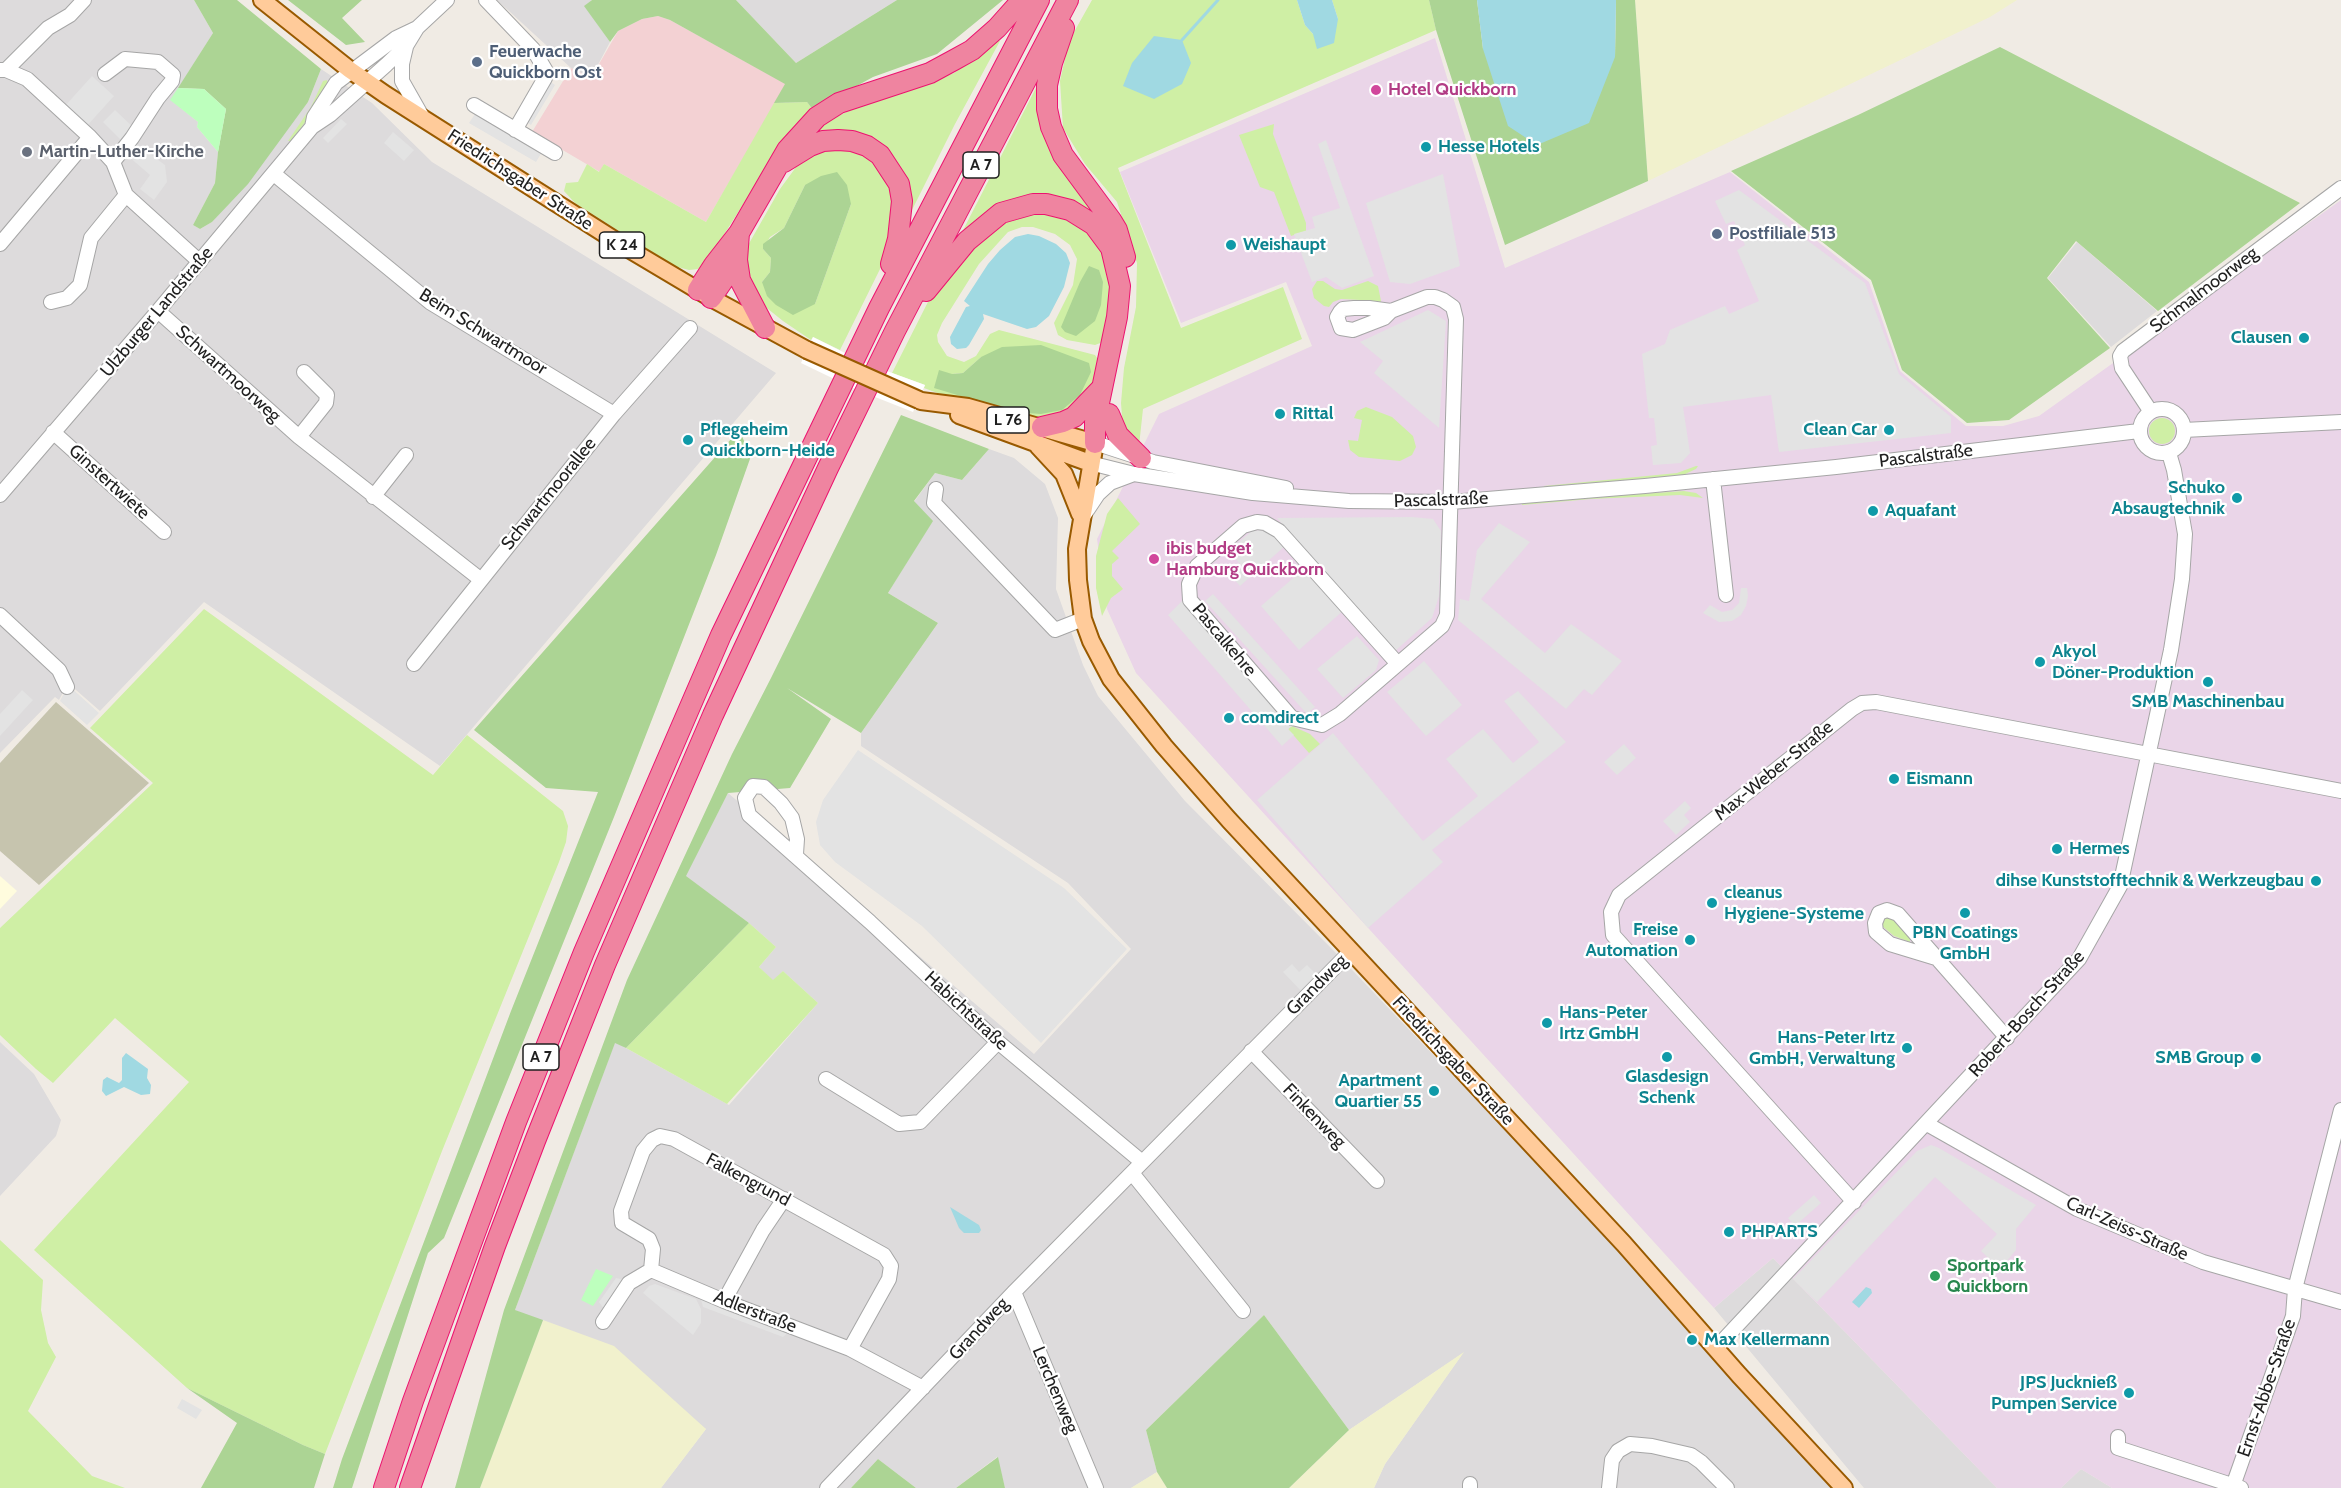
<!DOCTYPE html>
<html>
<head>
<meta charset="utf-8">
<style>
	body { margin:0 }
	canvas { display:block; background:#f0ebe4 }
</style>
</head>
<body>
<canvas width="2341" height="1488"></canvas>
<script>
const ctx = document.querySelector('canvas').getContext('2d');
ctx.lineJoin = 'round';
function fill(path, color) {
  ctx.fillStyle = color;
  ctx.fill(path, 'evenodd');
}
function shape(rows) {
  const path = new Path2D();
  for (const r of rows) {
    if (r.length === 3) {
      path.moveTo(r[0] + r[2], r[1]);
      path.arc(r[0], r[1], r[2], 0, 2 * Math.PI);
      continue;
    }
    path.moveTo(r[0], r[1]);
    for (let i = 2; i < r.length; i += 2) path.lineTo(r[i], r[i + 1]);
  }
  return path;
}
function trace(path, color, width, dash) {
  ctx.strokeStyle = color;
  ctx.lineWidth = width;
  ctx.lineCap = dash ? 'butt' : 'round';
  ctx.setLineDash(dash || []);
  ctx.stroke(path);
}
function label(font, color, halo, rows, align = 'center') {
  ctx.font = font + ' Cabin,sans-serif';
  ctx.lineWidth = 4.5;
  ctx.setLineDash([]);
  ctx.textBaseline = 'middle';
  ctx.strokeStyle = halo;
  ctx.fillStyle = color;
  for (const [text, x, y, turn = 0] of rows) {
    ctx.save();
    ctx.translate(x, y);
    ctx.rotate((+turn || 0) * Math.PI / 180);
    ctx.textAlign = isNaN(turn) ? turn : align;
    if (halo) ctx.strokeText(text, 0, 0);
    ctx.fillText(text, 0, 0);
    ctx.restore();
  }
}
fill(shape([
	[0,0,194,0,213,33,171,100,198,122,197,127,218,152,215,183,193,225,200,229,212,222,308,102,321,69,372,103,432,162,776,373,440,766,204,602,100,711,68,683,59,700,55,697,0,753],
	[497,0,592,0,585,6,610,42,591,78,571,68],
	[736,0,897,0,796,63],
	[2077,242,2157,311,2111,347,2048,278],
	[989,449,1014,458,1045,484,1058,518,1056,589,1083,665,1098,696,1185,801,1333,950,1612,1242,1832,1488,1374,1488,1385,1464,1463,1353,1349,1430,1264,1315,1146,1430,1157,1472,1131,1488,1005,1488,997,1457,956,1488,916,1488,878,1459,851,1488,661,1488,706,1429,515,1310,615,1042,729,1105,818,1003,783,971,773,981,759,967,776,947,749,923,685,876,728,793,1034,1054,1131,949,1068,883,861,746,861,733,938,623,888,593,932,521,914,502,935,473,962,480],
	[0,1042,34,1074,61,1120,56,1136,0,1196],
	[1773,1258,1997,1488,1864,1488,1714,1308],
	[2081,1469,2112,1488,2061,1488]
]), '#dddbdc');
fill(shape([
	[658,16,670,20,786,84,706,222,604,164,600,172,532,132,571,68,591,78,618,31,642,19]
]), '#f3d1d3');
fill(shape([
	[1435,38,1505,268,1730,172,1869,282,1900,371,1966,426,2003,426,2039,416,2341,200,2341,1488,2112,1488,2081,1469,2061,1488,1997,1488,1773,1258,1714,1308,1136,673,1107,609,1097,539,1159,414,1312,346,1286,282,1181,323,1120,172]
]), '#ead5e8');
fill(shape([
	[0,876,17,891,0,909]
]), '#fffcde');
fill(shape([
	[56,702,149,783,39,885,0,851,0,763]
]), '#c6c4ae');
fill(shape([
	[1635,0,2017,0,1990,17,1648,181],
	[543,1320,614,1346,706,1429,661,1488,480,1488],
	[1464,1352,1385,1464,1374,1488,1289,1488,1349,1430],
	[1157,1472,1167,1488,1131,1488]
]), '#f1f1cd');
fill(shape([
	[1092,0,1297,0,1305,25,1313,34,1338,19,1332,0,1429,0,1436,30,1118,168,1181,328,1283,287,1302,339,1143,409,1139,446,1123,429,1121,403,1124,368,1136,307,1137,263,1117,202,1085,164,1063,128,1060,81,1069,41],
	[998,40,1000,41,955,124,907,220,906,181,897,161,880,145,815,138,815,127,859,106,954,73],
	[327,80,328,85,312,113,291,141,288,141,311,107,323,81],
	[1039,82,1047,133,1110,228,1054,198,957,242],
	[807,102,813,110,780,146,706,263,698,269,689,270,674,266,575,203,564,191,566,183,578,182,587,164,599,172,604,164,706,222,774,103],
	[1274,124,1273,134,1306,223,1306,231,1291,236,1274,192,1260,187,1239,135],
	[835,147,858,151,875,162,888,180,895,214,883,263,840,350,813,337,811,340,783,321,763,305,745,282,747,247,780,189,799,163,813,153],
	[805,185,851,204,815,304,762,282,770,272,771,258,763,249,770,237,784,228],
	[1030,214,1052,214,1063,217,1079,225,1096,239,1109,265,1111,299,1103,342,1095,345,1067,340,1058,335,1054,323,1073,285,1077,259,1070,245,1055,234,1033,227,1022,227,1008,232,979,264,942,323,937,335,938,342,947,356,964,362,976,356,990,334,999,330,1095,355,1099,361,1090,391,1062,416,1030,419,998,413,932,391,924,388,925,385,892,373,932,294,951,266,1002,224],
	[981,357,1014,412,952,374,963,373],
	[1317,281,1323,281,1335,289,1342,290,1368,281,1378,286,1381,301,1378,306,1360,300,1341,299,1333,302,1329,307,1324,306,1314,298,1312,289],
	[1366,407,1392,417,1413,436,1416,447,1412,455,1400,461,1359,457,1350,450,1348,440,1358,441,1362,420,1354,418,1357,411],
	[2162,431,13],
	[1696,466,1698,466,1696,469,1681,476,1545,490,1544,486,1677,473],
	[1684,491,1696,493,1703,498,1680,495,1591,499,1522,505,1522,502],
	[1118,498,1140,524,1112,551,1119,558,1112,564,1112,576,1123,589,1111,598,1102,616,1096,588,1096,556,1107,514],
	[204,609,433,775,467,735,563,811,568,826,566,842,559,862,442,1151,325,1454,303,1445,187,1388,34,1250,189,1082,115,1018,53,1083,36,1069,0,1035,0,928,153,783,90,728],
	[1292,726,1310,734,1320,744,1309,753,1288,729],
	[1886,917,1894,918,1910,937,1910,942,1894,936,1882,926,1882,920],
	[749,923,776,947,759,967,773,980,783,971,818,1003,727,1104,626,1048],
	[0,1240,43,1280,41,1310,48,1343,56,1357,28,1411,92,1476,125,1488,0,1488]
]), '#cfefa5');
fill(shape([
	[194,0,237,0,321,69,308,102,248,184,212,222,200,229,193,225,215,183,218,152,226,109,204,89,178,88,213,33],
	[288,0,362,0,342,18,365,42,346,45],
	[592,0,736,0,796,63,897,0,1003,0,937,54,873,77,813,110,807,102,774,103,785,84,670,20,658,16,642,19,618,31,610,42,584,6],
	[1429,0,1477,0,1483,49,1615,57,1616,0,1635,0,1648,181,1505,245,1436,30],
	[2000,47,2300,203,2158,311,2076,241,2047,278,2110,348,2009,420,1967,423,1902,370,1871,280,1731,171,1858,115],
	[837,172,847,185,851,204,815,304,793,315,776,305,767,296,762,282,770,272,771,258,763,249,763,244,784,228,805,185,821,176],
	[1089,266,1099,270,1103,282,1101,305,1095,321,1076,336,1065,332,1061,327,1080,282],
	[1041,345,1089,363,1091,372,1080,395,1062,410,1041,414,1014,412,934,388,939,370,952,374,963,373,981,357,1002,347],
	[901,415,989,449,962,480,935,473,914,501,933,521,888,593,938,623,861,733,787,688,831,719,790,788,728,793,686,876,749,923,626,1048,615,1043,515,1310,543,1320,480,1488,455,1488,504,1310,627,980,732,754,771,678],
	[739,430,751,456,716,555,614,817,444,1238,428,1253,352,1488,333,1488,342,1459,511,1011,598,792,546,788,474,730],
	[1264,1315,1349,1430,1289,1488,1167,1488,1157,1472,1146,1430],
	[187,1388,303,1445,325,1454,314,1488,201,1488,237,1423],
	[998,1457,1005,1488,956,1488],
	[878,1459,916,1488,851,1488]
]), '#acd494');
fill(shape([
	[178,88,204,89,226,109,218,152,197,127,198,122,170,100],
	[596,1269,613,1276,593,1306,581,1300]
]), '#bdffbd');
fill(shape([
	[92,76,114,96,86,127,64,107],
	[545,78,555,85,531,125,521,119],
	[115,110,133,127,121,140,103,122],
	[475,114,542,152,536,162,469,123],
	[341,119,347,124,328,143,323,138],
	[393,132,414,150,404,161,384,143],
	[1326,140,1374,276,1342,288,1326,277,1312,282,1294,234,1315,228,1312,217,1340,208,1318,144],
	[137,144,165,165,167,182,154,200,140,189,150,175,128,156],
	[1443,174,1460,266,1410,284,1390,282,1366,203],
	[1739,190,1865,283,1899,374,1951,417,1951,433,1779,452,1771,395,1683,407,1690,453,1681,463,1653,465,1651,446,1657,445,1654,418,1649,418,1642,354,1665,344,1670,330,1725,306,1729,314,1759,301,1737,250,1745,245,1734,221,1726,224,1715,201],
	[1428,310,1446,321,1439,428,1374,373,1383,361,1360,342],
	[1412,517,1433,519,1441,531,1439,596,1432,618,1394,652,1277,518],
	[1499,523,1530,542,1481,599,1545,653,1571,624,1622,661,1592,695,1584,689,1566,709,1458,620,1460,599,1469,601,1477,550],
	[1261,530,1272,534,1285,546,1240,586,1232,577,1243,567,1228,551,1252,531],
	[1307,566,1345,609,1299,650,1261,606],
	[1741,588,1747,588,1748,596,1746,606,1741,615,1732,621,1719,622,1703,613,1710,605,1722,612,1732,610,1739,603],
	[1213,594,1315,707,1307,714,1205,601],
	[1183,600,1295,724,1288,729,1294,735,1282,746,1168,615],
	[1357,636,1379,660,1376,670,1343,698,1317,669],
	[1424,661,1462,705,1426,736,1387,692],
	[68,685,99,713,87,725,60,701],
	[22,690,33,700,0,736,0,714],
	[1518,691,1566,742,1432,850,1443,862,1368,928,1257,800,1333,733,1423,841,1478,796,1446,759,1483,729,1513,763,1539,742,1504,701],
	[1624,744,1636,758,1617,775,1604,762],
	[858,750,1064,888,1127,949,1041,1043,922,926,835,862,820,845,816,822,823,800],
	[1685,801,1691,808,1684,815,1690,822,1676,835,1663,821],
	[1292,964,1299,972,1307,965,1318,976,1302,992,1283,972],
	[1931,1145,1939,1148,2036,1205,2016,1229,2016,1250,2000,1269,1981,1251,1997,1234,1935,1177,1817,1302,1793,1279,1917,1151],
	[1814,1195,1821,1203,1795,1226,1788,1218],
	[616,1278,625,1280,604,1309,599,1302],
	[655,1284,696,1299,701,1309,701,1323,693,1335,643,1293,649,1286],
	[701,1299,789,1332,783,1337,703,1307],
	[182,1399,202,1410,196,1419,177,1408]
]), '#e3e3e3');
fill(shape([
	[1297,0,1332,0,1338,19,1334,43,1317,49,1313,34,1305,25],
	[1477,0,1616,0,1615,57,1589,123,1537,145,1508,126,1483,49],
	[1154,36,1182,40,1191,63,1182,84,1154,99,1123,86,1132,63],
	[1028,234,1039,236,1056,244,1066,253,1070,263,1064,287,1049,316,1036,327,1027,329,983,314,984,319,969,345,966,348,957,349,951,344,950,337,966,307,970,306,964,301,988,264,1000,250,1015,237],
	[126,1053,148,1069,147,1078,151,1085,150,1094,141,1095,124,1087,106,1096,102,1091,103,1080,107,1077,119,1083,122,1080,122,1058],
	[950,1207,979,1225,981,1230,979,1233,964,1233,959,1228],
	[1866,1287,1871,1289,1872,1293,1859,1308,1852,1302]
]), '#a0d9e2');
fill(shape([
	[813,337,865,363,925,385,913,412,855,389,801,363]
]), '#fff');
trace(shape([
	[1182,40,1218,0]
]), '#a0d9e2', 3);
const minor = shape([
	[486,0,533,49,546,71,545,78,515,130],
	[406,47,402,64,402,81,423,118],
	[0,70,6,70,27,79,90,137,113,162,126,195,200,262],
	[6,70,48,28,70,15,84,0],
	[105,74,125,59,158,62,173,75,172,81,158,98,132,138,113,162],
	[474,105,555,153],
	[312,127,314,117,336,83,396,38,417,28],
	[274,174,431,303,614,414],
	[0,244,90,137],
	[51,302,67,298,80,285,91,238,126,195],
	[1354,308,1369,308,1391,311,1384,318,1353,330,1341,328,1337,317,1340,312,1343,309,1354,308],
	[158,311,299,437,480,579],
	[1391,311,1427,297,1435,297,1443,300,1453,307,1456,319,1447,615,1442,626,1398,664],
	[2162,431,22],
	[2151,412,2122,368,2120,356,2123,351,2341,188],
	[2184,430,2341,422],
	[53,432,164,532],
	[299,437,326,403,327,395,304,372],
	[1095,443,1153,462,1286,488],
	[1090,463,1134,474,1253,493,1349,501,1451,502,1645,486,1836,467,2139,431],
	[1713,479,1726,595],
	[936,489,934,503,1055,630,1083,619],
	[0,495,158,311,312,127,330,115,386,65,406,46,417,28,447,0],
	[373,497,406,455],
	[1084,515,1098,494,1110,483,1134,474],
	[1257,522,1265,523,1279,531,1398,664,1340,714,1322,725,1292,718,1190,600,1189,584,1197,566,1243,526,1257,522],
	[0,615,59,670,67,687],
	[414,664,614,414,690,328],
	[796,854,797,839,792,818,781,803,764,787,753,786,745,798,749,815,870,922,998,1042,1142,1162],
	[1936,958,1890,944,1876,932,1875,923,1879,913,1887,910,1898,914,2007,1038],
	[1251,1051,1377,1181],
	[826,1079,899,1124,920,1122,998,1042],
	[1927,1124,2077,1209,2203,1262,2341,1302],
	[1132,1173,1243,1311],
	[1854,1202,1613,935,1611,912,1619,895,1852,709,1862,703,1876,702,2341,791],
	[651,1270,653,1249,649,1239,622,1223,621,1211,643,1151,652,1140,660,1136,674,1139,884,1255,891,1266,889,1279,850,1349],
	[1014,1292,1096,1488],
	[724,1301,763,1230,784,1199],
	[603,1322,629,1283,651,1270,724,1301,850,1349,923,1388],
	[1716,1348,2079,959,2120,886,2171,650,2182,579,2185,534,2174,470,2169,453],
	[2118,1437,2118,1448,2241,1488],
	[2233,1486,2293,1316,2295,1289,2341,1110],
	[827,1488,1014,1292,1351,951],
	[1470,1488,1470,1484],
	[1609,1488,1612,1460,1618,1451,1630,1444,1652,1446,1691,1455,1701,1462,1727,1488]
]);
const major = shape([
	[262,0,350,70,386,95,627,248,711,298,807,350],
	[921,401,968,407,1095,443,1077,549,1078,580,1083,619,1091,641,1111,679,1164,746,1229,820,1624,1244,1739,1375,1844,1488],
	[959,415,1090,463],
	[1038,446,1064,474,1080,514]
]);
const highway = shape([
	[1064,28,1052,63,1047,85,1047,109,1051,127,1063,155,1111,220,1117,230,1125,257],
	[784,162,810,146,823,141,838,140,852,141,867,146,880,155,899,184,902,201,898,239,891,264],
	[739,233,737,260,740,280,765,328],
	[698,290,714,265,739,233,787,150,817,117,839,103,930,73,954,60,972,50,997,28,1022,0],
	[926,291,967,241,1001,213,1033,204,1046,204,1070,210,1094,225,1111,248,1120,286,1117,317,1095,422,1095,443],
	[711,298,737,260],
	[1109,414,1118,435,1141,458],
	[1042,427,1063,422,1074,417,1100,390],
	[384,1488,413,1401,516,1122,584,952,721,635,879,308,1039,0],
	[410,1488,495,1246,535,1141,605,965,713,715,828,468,895,331,1068,0]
]);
trace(minor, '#a6a6a6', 16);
trace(major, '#995a00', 20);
trace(highway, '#ec136f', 22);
trace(minor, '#fff', 14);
trace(major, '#ffcb9a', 16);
trace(highway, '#ef84a0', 20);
const majorBridge = shape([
	[807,350,919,400]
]);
trace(majorBridge, '#995a00', 20, []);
trace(majorBridge, '#ffcb9a', 16);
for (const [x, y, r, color] of [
	[477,62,6,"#5c6f8a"],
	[1376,90,6,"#d1479c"],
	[1426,147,6,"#0f9aa8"],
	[27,152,6,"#6b7280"],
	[1717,234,6,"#5c6f8a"],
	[1231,245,6,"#0f9aa8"],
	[2304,338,6,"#0f9aa8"],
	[1280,414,6,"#0f9aa8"],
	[1889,430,6,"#0f9aa8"],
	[688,440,6,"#0f9aa8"],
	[2237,498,6,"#0f9aa8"],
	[1873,511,6,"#0f9aa8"],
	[1154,559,6,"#d1479c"],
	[2040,662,6,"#0f9aa8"],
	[2208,682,6,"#0f9aa8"],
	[1229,718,6,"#0f9aa8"],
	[1894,779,6,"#0f9aa8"],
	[2057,849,6,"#0f9aa8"],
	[2316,881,6,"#0f9aa8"],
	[1712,903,6,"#0f9aa8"],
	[1965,913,6,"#0f9aa8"],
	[1690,940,6,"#0f9aa8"],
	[1547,1023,6,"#0f9aa8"],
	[1907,1048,6,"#0f9aa8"],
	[1667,1057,6,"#0f9aa8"],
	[2256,1058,6,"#0f9aa8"],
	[1434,1091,6,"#0f9aa8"],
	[1729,1232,6,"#0f9aa8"],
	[1935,1276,6,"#2e9e5b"],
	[1692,1340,6,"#0f9aa8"],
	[2129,1393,6,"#0f9aa8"]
]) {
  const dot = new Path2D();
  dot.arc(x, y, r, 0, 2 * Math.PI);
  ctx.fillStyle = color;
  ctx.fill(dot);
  trace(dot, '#fff', 2);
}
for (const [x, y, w] of [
	[981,165,36],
	[622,245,45],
	[1008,420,42],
	[541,1057,36]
]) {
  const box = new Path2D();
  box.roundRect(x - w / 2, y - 13, w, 26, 4.5);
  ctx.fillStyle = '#fff';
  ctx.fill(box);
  trace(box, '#1f1f1f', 1.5);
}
label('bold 16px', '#1f1f1f', null, [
	["A 7",981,165],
	["K 24",622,245],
	["L 76",1008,420],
	["A 7",541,1057]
]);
label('bold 18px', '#4e5e75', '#fff', [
	["Feuerwache",489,52],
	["Quickborn Ost",489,73],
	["Postfiliale 513",1729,234]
], 'left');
label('bold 18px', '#b23c85', '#fff', [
	["Hotel Quickborn",1388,90],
	["ibis budget",1166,549],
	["Hamburg Quickborn",1166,570]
], 'left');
label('bold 18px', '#0d838f', '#fff', [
	["Hesse Hotels",1438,147],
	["Weishaupt",1243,245],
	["Clausen",2292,338,"right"],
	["Rittal",1292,414],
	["Pflegeheim",700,430],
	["Quickborn-Heide",700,451],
	["Clean Car",1877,430,"right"],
	["Schuko",2225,488,"right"],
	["Absaugtechnik",2225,509,"right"],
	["Aquafant",1885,511],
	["Akyol",2052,652],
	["Döner-Produktion",2052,673],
	["SMB Maschinenbau",2208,702,"center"],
	["comdirect",1241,718],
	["Eismann",1906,779],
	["Hermes",2069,849],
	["dihse Kunststofftechnik & Werkzeugbau",2304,881,"right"],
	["cleanus",1724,893],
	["Hygiene-Systeme",1724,914],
	["Freise",1678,930,"right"],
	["Automation",1678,951,"right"],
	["PBN Coatings",1965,933,"center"],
	["GmbH",1965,954,"center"],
	["Hans-Peter",1559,1013],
	["Irtz GmbH",1559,1034],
	["Hans-Peter Irtz",1895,1038,"right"],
	["GmbH, Verwaltung",1895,1059,"right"],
	["SMB Group",2244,1058,"right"],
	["Glasdesign",1667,1077,"center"],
	["Schenk",1667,1098,"center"],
	["Apartment",1422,1081,"right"],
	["Quartier 55",1422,1102,"right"],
	["PHPARTS",1741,1232],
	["Max Kellermann",1704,1340],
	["JPS Jucknieß",2117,1383,"right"],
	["Pumpen Service",2117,1404,"right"]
], 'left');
label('bold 18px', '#5b616d', '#fff', [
	["Martin-Luther-Kirche",39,152]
], 'left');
label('18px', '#1f1f1f', '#fff', [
	["Friedrichsgaber Straße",520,180,33],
	["Schmalmoorweg",2204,290,-37],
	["Ulzburger Landstraße",157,312,-50],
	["Beim Schwartmoor",483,332,32],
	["Schwartmoorweg",228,374,42],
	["Pascalstraße",1926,456,-7],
	["Ginstertwiete",109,482,42],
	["Schwartmoorallee",549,494,-51],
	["Pascalstraße",1441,500,-2],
	["Pascalkehre",1224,640,50],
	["Max-Weber-Straße",1774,771,-39],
	["Grandweg",1317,985,-45],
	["Habichtstraße",966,1011,43],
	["Robert-Bosch-Straße",2027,1014,-48],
	["Friedrichsgaber Straße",1453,1061,47],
	["Finkenweg",1314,1116,46],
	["Falkengrund",748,1180,28],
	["Carl-Zeiss-Straße",2127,1229,24],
	["Adlerstraße",755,1312,21],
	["Grandweg",979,1329,-47],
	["Ernst-Abbe-Straße",2267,1388,-71],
	["Lerchenweg",1055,1390,67]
]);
label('bold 18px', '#27864d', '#fff', [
	["Sportpark",1947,1266],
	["Quickborn",1947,1287]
], 'left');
</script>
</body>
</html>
